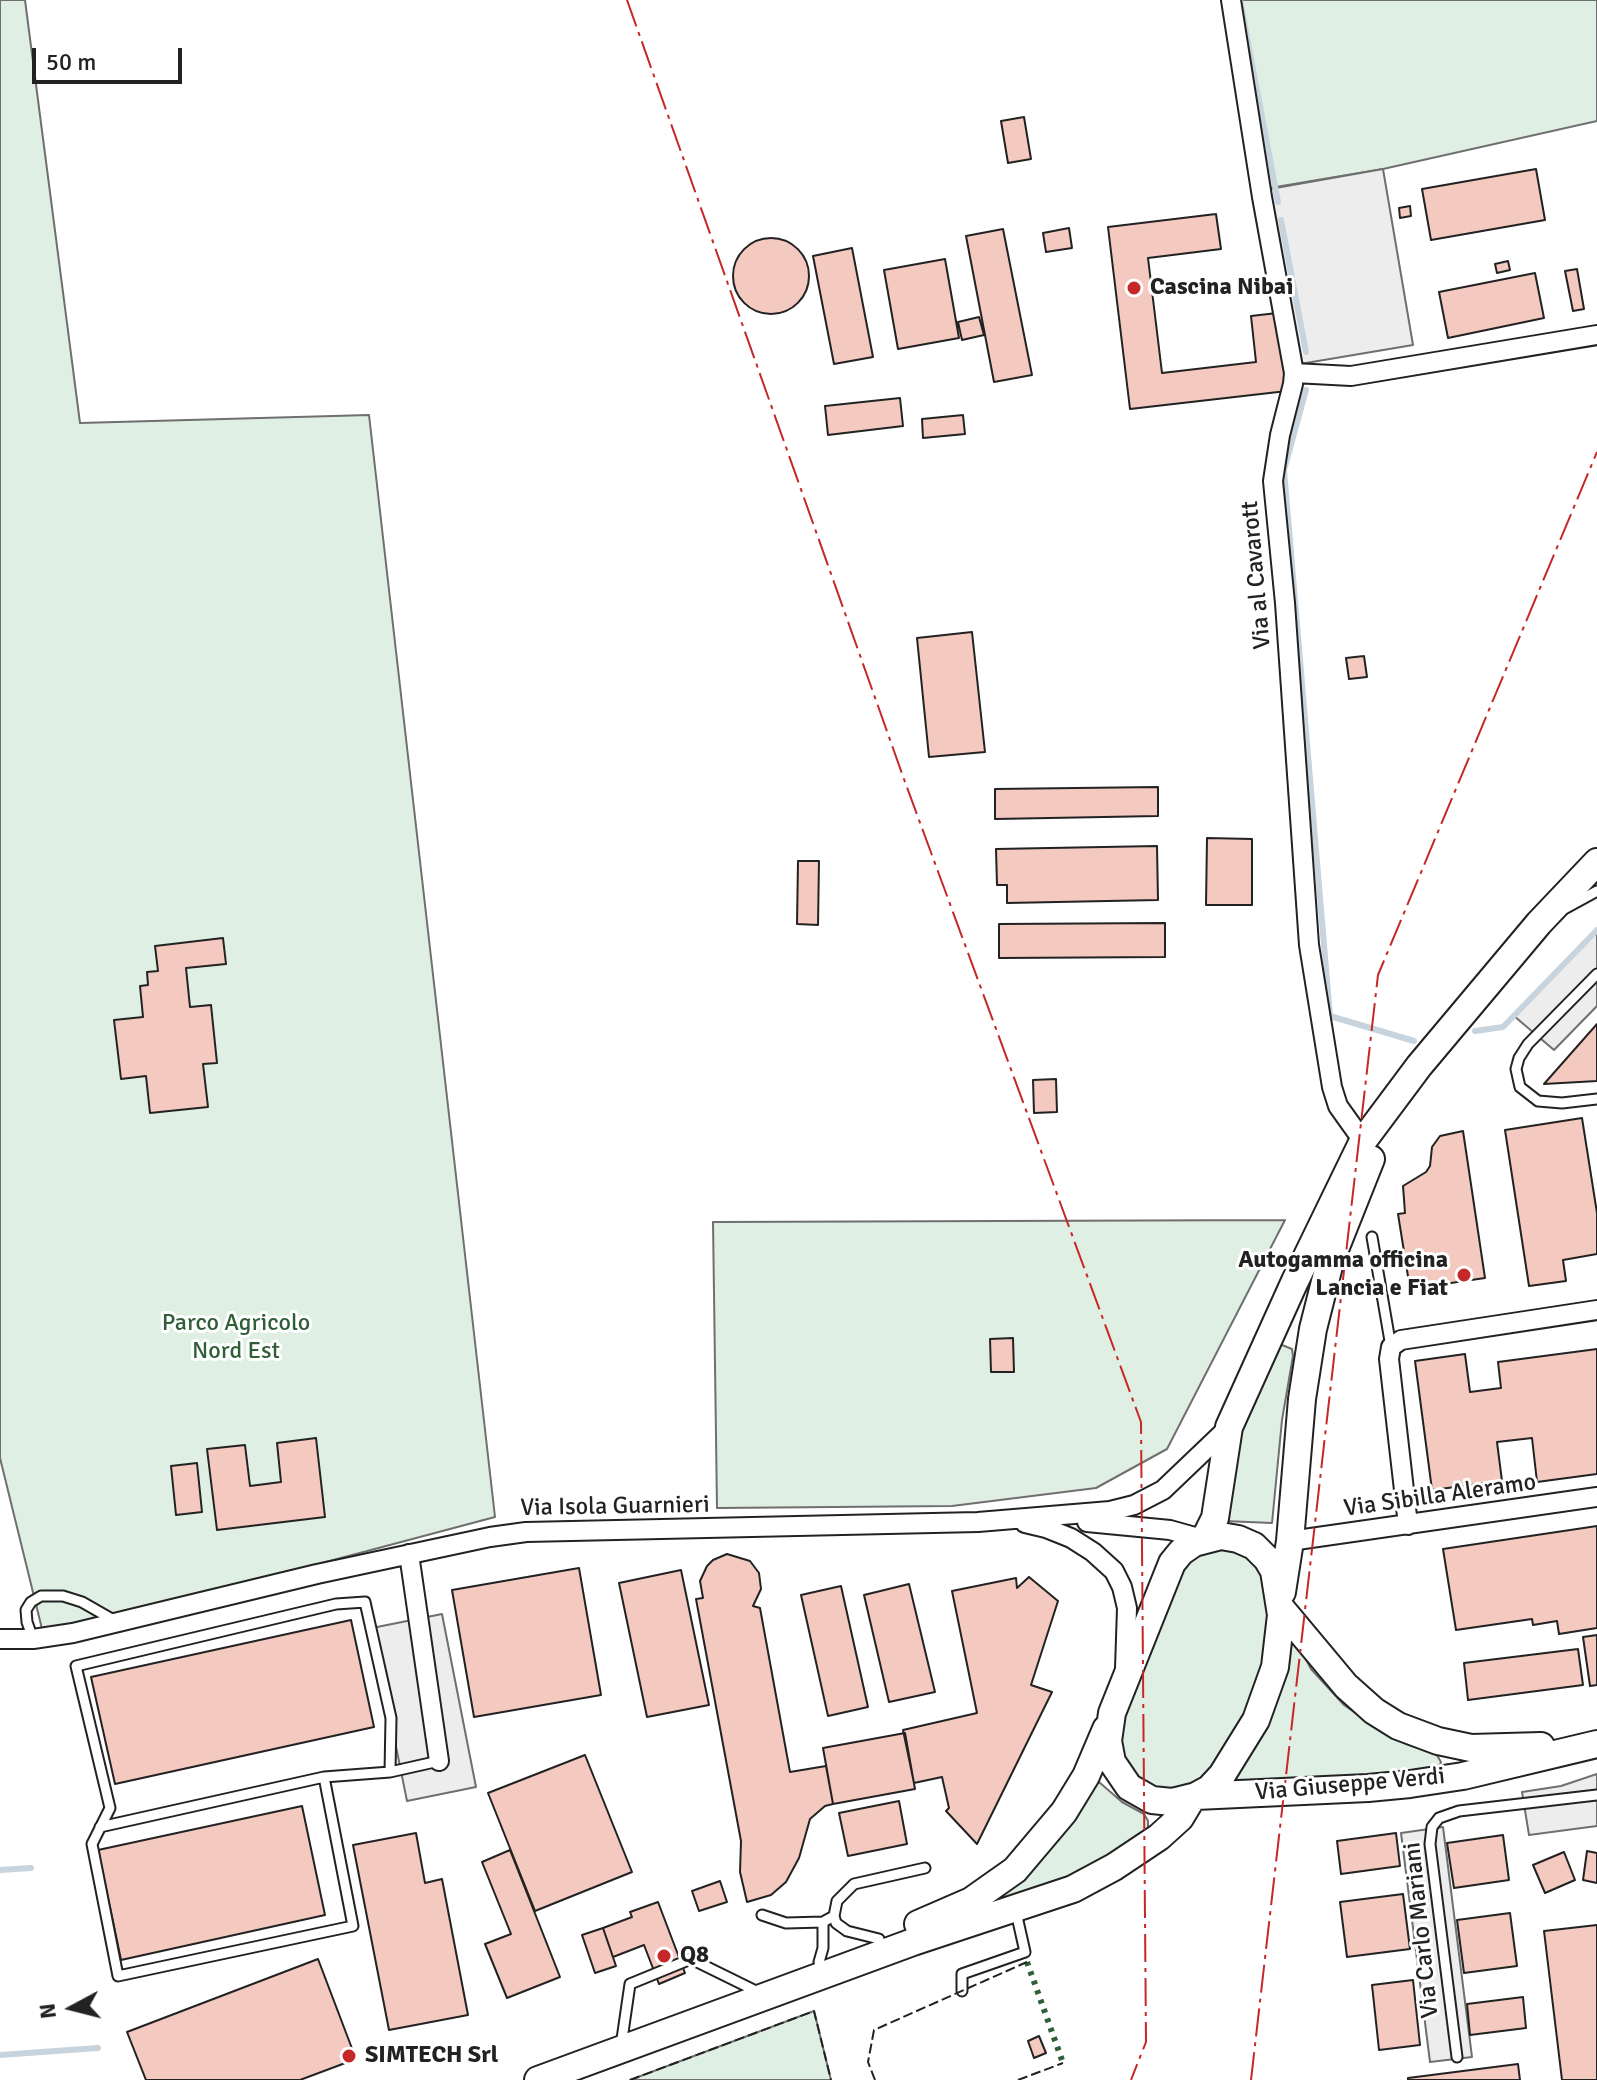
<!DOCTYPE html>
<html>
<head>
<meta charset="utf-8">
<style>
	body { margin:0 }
	#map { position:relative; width:1597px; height:2080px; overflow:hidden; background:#fff; font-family:Signika,sans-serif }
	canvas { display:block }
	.north { position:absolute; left:32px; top:1968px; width:80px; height:80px; -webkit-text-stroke:6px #fff; paint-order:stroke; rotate:263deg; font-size:22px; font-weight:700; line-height:32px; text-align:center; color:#222 }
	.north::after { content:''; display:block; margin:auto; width:28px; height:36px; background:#222; clip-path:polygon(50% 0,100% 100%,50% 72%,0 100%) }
	.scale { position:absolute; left:32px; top:48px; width:150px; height:36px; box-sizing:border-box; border:4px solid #222; border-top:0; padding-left:10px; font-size:24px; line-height:28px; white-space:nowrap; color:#222; -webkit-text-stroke:6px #fff; paint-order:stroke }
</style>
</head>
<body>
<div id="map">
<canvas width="1597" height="2080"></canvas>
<div class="north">N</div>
<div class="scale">50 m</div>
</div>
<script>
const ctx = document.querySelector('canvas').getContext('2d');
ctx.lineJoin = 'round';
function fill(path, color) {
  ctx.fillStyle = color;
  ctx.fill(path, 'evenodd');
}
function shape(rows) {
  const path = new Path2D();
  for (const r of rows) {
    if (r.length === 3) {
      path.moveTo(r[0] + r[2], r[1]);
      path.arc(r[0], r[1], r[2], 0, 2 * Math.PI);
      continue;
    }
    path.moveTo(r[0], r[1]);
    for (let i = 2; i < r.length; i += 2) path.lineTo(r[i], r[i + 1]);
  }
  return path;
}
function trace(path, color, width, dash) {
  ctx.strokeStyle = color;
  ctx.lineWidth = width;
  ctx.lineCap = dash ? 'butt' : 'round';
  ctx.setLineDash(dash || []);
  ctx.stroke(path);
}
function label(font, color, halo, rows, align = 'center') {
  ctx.font = font + ' Signika,sans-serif';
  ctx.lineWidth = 6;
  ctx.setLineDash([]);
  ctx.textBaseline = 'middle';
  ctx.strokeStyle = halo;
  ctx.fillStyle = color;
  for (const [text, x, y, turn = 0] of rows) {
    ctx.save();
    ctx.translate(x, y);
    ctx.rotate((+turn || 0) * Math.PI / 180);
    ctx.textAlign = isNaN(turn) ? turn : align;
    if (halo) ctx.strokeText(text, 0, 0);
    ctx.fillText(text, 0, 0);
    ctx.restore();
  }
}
const green = shape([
	[0,0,25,0,80,423,369,415,495,1517,44,1637,0,1458,0,0],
	[1234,0,1597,0,1597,121,1383,169,1264,189,1234,0],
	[1285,1220,1167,1449,1096,1488,952,1506,717,1508,713,1222,1285,1220],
	[1282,1345,1292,1349,1293,1356,1282,1420,1272,1523,1200,1520,1211,1488,1273,1349,1282,1345],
	[1212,1547,1235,1549,1258,1565,1268,1589,1268,1643,1252,1702,1222,1757,1198,1783,1163,1791,1139,1782,1119,1751,1122,1716,1186,1562,1212,1547],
	[1289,1627,1311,1669,1344,1705,1387,1735,1409,1745,1435,1752,1441,1762,1439,1767,1435,1770,1226,1787,1289,1627],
	[1099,1782,1122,1802,1144,1814,1148,1821,1148,1829,1097,1868,981,1910,1094,1784,1099,1782],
	[814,2011,831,2080,630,2080,814,2011]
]);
fill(green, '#e0efe3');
trace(green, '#6f6f6f', 2);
const parking = shape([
	[1383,169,1413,345,1300,364,1270,189,1383,169],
	[1597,930,1597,1006,1554,1050,1514,1016,1597,930],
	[442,1614,476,1787,407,1801,372,1628,442,1614],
	[1597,1774,1597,1826,1529,1835,1522,1792,1561,1786,1597,1774],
	[1443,1827,1472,2057,1430,2062,1401,1833,1443,1827]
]);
fill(parking, '#ededed');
trace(parking, '#6f6f6f', 2);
trace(shape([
	[1240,0,1278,202],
	[1281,220,1306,352],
	[1306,390,1284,470,1330,1016,1414,1041],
	[1475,1031,1503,1027,1597,930],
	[0,1870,31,1868],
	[0,2055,98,2048]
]), '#c7d3dd', 6);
const building = shape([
	[1024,117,1031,159,1008,163,1001,121,1024,117],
	[1536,169,1545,220,1431,240,1422,189,1536,169],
	[1410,206,1411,216,1400,218,1399,208,1410,206],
	[1216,214,1221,249,1148,258,1162,373,1256,362,1251,316,1277,313,1287,391,1130,409,1108,227,1216,214],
	[1069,228,1072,248,1046,252,1043,233,1069,228],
	[1003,229,1032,375,994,382,966,236,1003,229],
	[771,276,38],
	[852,248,873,357,834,364,813,256,852,248],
	[945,259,959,338,898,349,884,270,945,259],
	[1508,261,1510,270,1497,273,1495,264,1508,261],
	[1577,269,1584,309,1573,311,1565,271,1577,269],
	[1535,273,1544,318,1448,338,1439,292,1535,273],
	[979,317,984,335,962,340,958,322,979,317],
	[900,398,903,426,828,435,825,406,900,398],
	[963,415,965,434,923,438,922,419,963,415],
	[972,632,985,752,929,757,917,638,972,632],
	[1364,656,1367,677,1349,679,1346,658,1364,656],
	[1158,787,1158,816,995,819,995,789,1158,787],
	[1207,838,1252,839,1252,905,1206,905,1207,838],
	[1157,846,1158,900,1007,903,1007,885,997,885,996,849,1157,846],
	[798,861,819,861,818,925,797,924,798,861],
	[1165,923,1165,957,999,958,999,924,1165,923],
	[223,938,226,964,186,968,190,1007,211,1005,217,1063,203,1064,208,1107,150,1113,146,1076,121,1079,114,1020,143,1017,140,986,148,985,147,972,158,971,155,946,223,938],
	[1597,1024,1597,1081,1544,1084,1597,1024],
	[1056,1079,1057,1112,1034,1113,1033,1080,1056,1079],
	[1582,1118,1597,1213,1597,1254,1563,1260,1566,1281,1529,1286,1505,1130,1582,1118],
	[1463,1131,1485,1278,1410,1289,1398,1214,1405,1213,1403,1186,1426,1172,1430,1166,1432,1147,1440,1136,1463,1131],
	[1013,1338,1014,1372,991,1372,990,1339,1013,1338],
	[1597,1349,1597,1474,1537,1482,1532,1438,1497,1442,1502,1481,1432,1490,1415,1361,1465,1354,1470,1392,1501,1388,1498,1362,1597,1349],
	[316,1438,325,1517,217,1530,207,1449,245,1445,250,1486,281,1482,277,1443,316,1438],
	[197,1463,202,1512,176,1515,171,1466,197,1463],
	[1597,1526,1597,1628,1559,1634,1557,1621,1533,1625,1532,1619,1456,1630,1443,1549,1597,1526],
	[727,1554,750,1561,759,1573,761,1589,753,1606,760,1608,790,1772,826,1766,833,1804,825,1806,810,1819,799,1858,786,1882,771,1895,747,1902,740,1872,741,1841,696,1599,703,1598,700,1581,707,1566,713,1560,727,1554],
	[579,1568,601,1695,474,1717,452,1590,579,1568],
	[681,1570,709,1705,647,1717,619,1583,681,1570],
	[1029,1577,1058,1601,1031,1685,1052,1692,977,1844,946,1811,949,1808,942,1777,914,1783,903,1730,977,1713,952,1591,1016,1578,1017,1588,1029,1577],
	[909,1584,935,1692,889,1702,864,1595,909,1584],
	[841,1586,868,1707,828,1716,801,1595,841,1586],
	[351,1620,374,1727,115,1784,91,1677,351,1620],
	[1597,1635,1597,1685,1590,1686,1583,1637,1597,1635],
	[1578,1649,1583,1685,1468,1700,1464,1663,1578,1649],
	[905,1733,915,1789,833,1804,823,1748,905,1733],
	[585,1755,632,1872,535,1911,488,1793,585,1755],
	[899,1801,907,1844,848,1856,839,1813,899,1801],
	[302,1806,325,1915,121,1960,98,1850,302,1806],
	[416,1833,425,1883,442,1879,468,2015,389,2030,353,1845,416,1833],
	[1396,1833,1400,1866,1341,1874,1337,1841,1396,1833],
	[1503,1835,1509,1880,1454,1888,1447,1843,1503,1835],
	[510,1850,560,1977,507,1998,485,1944,511,1934,482,1862,510,1850],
	[1587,1851,1597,1853,1597,1883,1583,1880,1587,1851],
	[1564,1852,1575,1880,1545,1893,1533,1865,1564,1852],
	[720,1881,727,1902,699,1911,692,1891,720,1881],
	[1403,1894,1410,1949,1347,1957,1340,1902,1403,1894],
	[658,1902,685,1973,659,1984,644,1945,613,1957,603,1928,632,1917,630,1912,658,1902],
	[1510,1913,1517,1966,1464,1973,1457,1920,1510,1913],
	[1597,1925,1597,2080,1562,2080,1544,1931,1597,1925],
	[603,1928,616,1966,595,1973,582,1935,603,1928],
	[318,1959,356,2059,300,2080,146,2080,127,2032,318,1959],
	[1413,1980,1420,2045,1379,2050,1372,1985,1413,1980],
	[1523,1997,1526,2028,1470,2035,1467,2004,1523,1997],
	[1039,2036,1046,2053,1034,2058,1028,2041,1039,2036],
	[1518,2064,1520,2080,1408,2080,1408,2078,1518,2064]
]);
fill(building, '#f3c9c0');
trace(building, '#222', 2);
const lane = shape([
	[1566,908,1597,891],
	[1597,974,1528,1044,1519,1058,1516,1069,1520,1087,1538,1101,1562,1103,1597,1099],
	[1372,1237,1391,1347],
	[33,1639,27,1622,26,1610,31,1602,41,1596,63,1596,82,1602,117,1622],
	[390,1772,324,1777,353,1926,118,1976,92,1844,110,1808,76,1666,336,1604,365,1602,391,1718,390,1772,439,1761],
	[100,1827,324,1777],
	[762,1915,786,1923,823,1922,834,1916,837,1901,854,1884,925,1868],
	[834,1916,836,1923,847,1931,879,1939],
	[819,1962,823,1948,823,1922],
	[962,1991,962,1974,1025,1952,1016,1912],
	[621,2046,630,1984,691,1959,756,1991],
	[1457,2057,1430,1844,1432,1827,1439,1818,1459,1811,1597,1795]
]);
const street = shape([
	[1231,0,1262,197,1294,373,1293,384,1280,435,1273,481,1285,603,1309,945,1332,1087,1338,1106,1363,1141],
	[1294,373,1351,376,1597,335],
	[1087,1522,1170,1530,1202,1539],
	[1025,1523,1046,1528,1071,1538,1093,1552,1114,1571,1122,1587,1127,1608,1125,1668],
	[1408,1525,1389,1359,1391,1347,1401,1340,1597,1310],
	[1290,1541,1597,1497],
	[409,1554,439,1761],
	[0,1639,33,1639,73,1633,317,1574,490,1537,526,1532,978,1522,1110,1511,1134,1505,1163,1490,1229,1427]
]);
const secondary = shape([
	[1221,1536,1238,1539,1254,1546,1267,1559,1274,1571,1281,1615,1275,1667,1256,1720,1222,1775,1209,1789,1196,1796,1172,1802,1152,1800,1129,1787,1112,1762,1108,1741,1112,1713,1172,1563,1181,1552,1194,1543,1221,1536],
	[1205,1538,1215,1518,1229,1427,1295,1281,1363,1141,1419,1066,1539,923,1597,862],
	[1282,1592,1290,1541,1302,1399,1313,1329,1330,1262,1371,1159],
	[1280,1607,1346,1686,1374,1711,1398,1726,1438,1741,1471,1748,1541,1746],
	[1196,1796,1368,1788,1410,1784,1463,1776,1597,1744],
	[918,1924,971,1901,1015,1870,1064,1812,1086,1776,1106,1729],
	[538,2080,913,1942,1073,1889,1114,1867,1159,1837,1180,1818,1192,1798]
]);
trace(lane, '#222', 13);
trace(street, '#222', 22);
trace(secondary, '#222', 30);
trace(lane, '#fff', 9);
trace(street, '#fff', 18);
trace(secondary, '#fff', 26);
trace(shape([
	[1027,1962,1063,2063]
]), '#2f5e38', 6, [4, 6]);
trace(shape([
	[630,2080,814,2011,831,2080],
	[875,2080,868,2062,874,2030,1027,1962],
	[1018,2080,1063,2063]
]), '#222', 2, [10, 4]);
trace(shape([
	[627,0,905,782,1141,1422,1146,2042,1131,2080],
	[1251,2080,1378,975,1597,452]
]), '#c62828', 2, [28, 6, 4, 6]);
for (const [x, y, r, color] of [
	[1134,288,8,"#c62828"],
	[1464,1275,8,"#c62828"],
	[664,1956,8,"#c62828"],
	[349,2056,8,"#c62828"]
]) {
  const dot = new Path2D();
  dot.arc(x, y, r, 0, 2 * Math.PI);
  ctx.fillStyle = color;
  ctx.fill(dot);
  trace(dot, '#fff', 3);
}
label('bold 24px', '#222', '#fff', [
	["Cascina Nibai",1150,288],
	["Autogamma officina",1448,1261,"right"],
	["Lancia e Fiat",1448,1289,"right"],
	["Q8",680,1956],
	["SIMTECH Srl",365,2056]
], 'left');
label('24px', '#222', '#fff', [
	["Via al Cavarott",1257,575,-95],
	["Via Sibilla Aleramo",1440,1496,-8],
	["Via Isola Guarnieri",615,1507,-1],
	["Via Giuseppe Verdi",1350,1785,-5],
	["Via Carlo Mariani",1422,1930,-96]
]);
label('24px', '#2f5e38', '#fff', [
	["Parco Agricolo",236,1324],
	["Nord Est",236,1352]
]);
</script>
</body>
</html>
